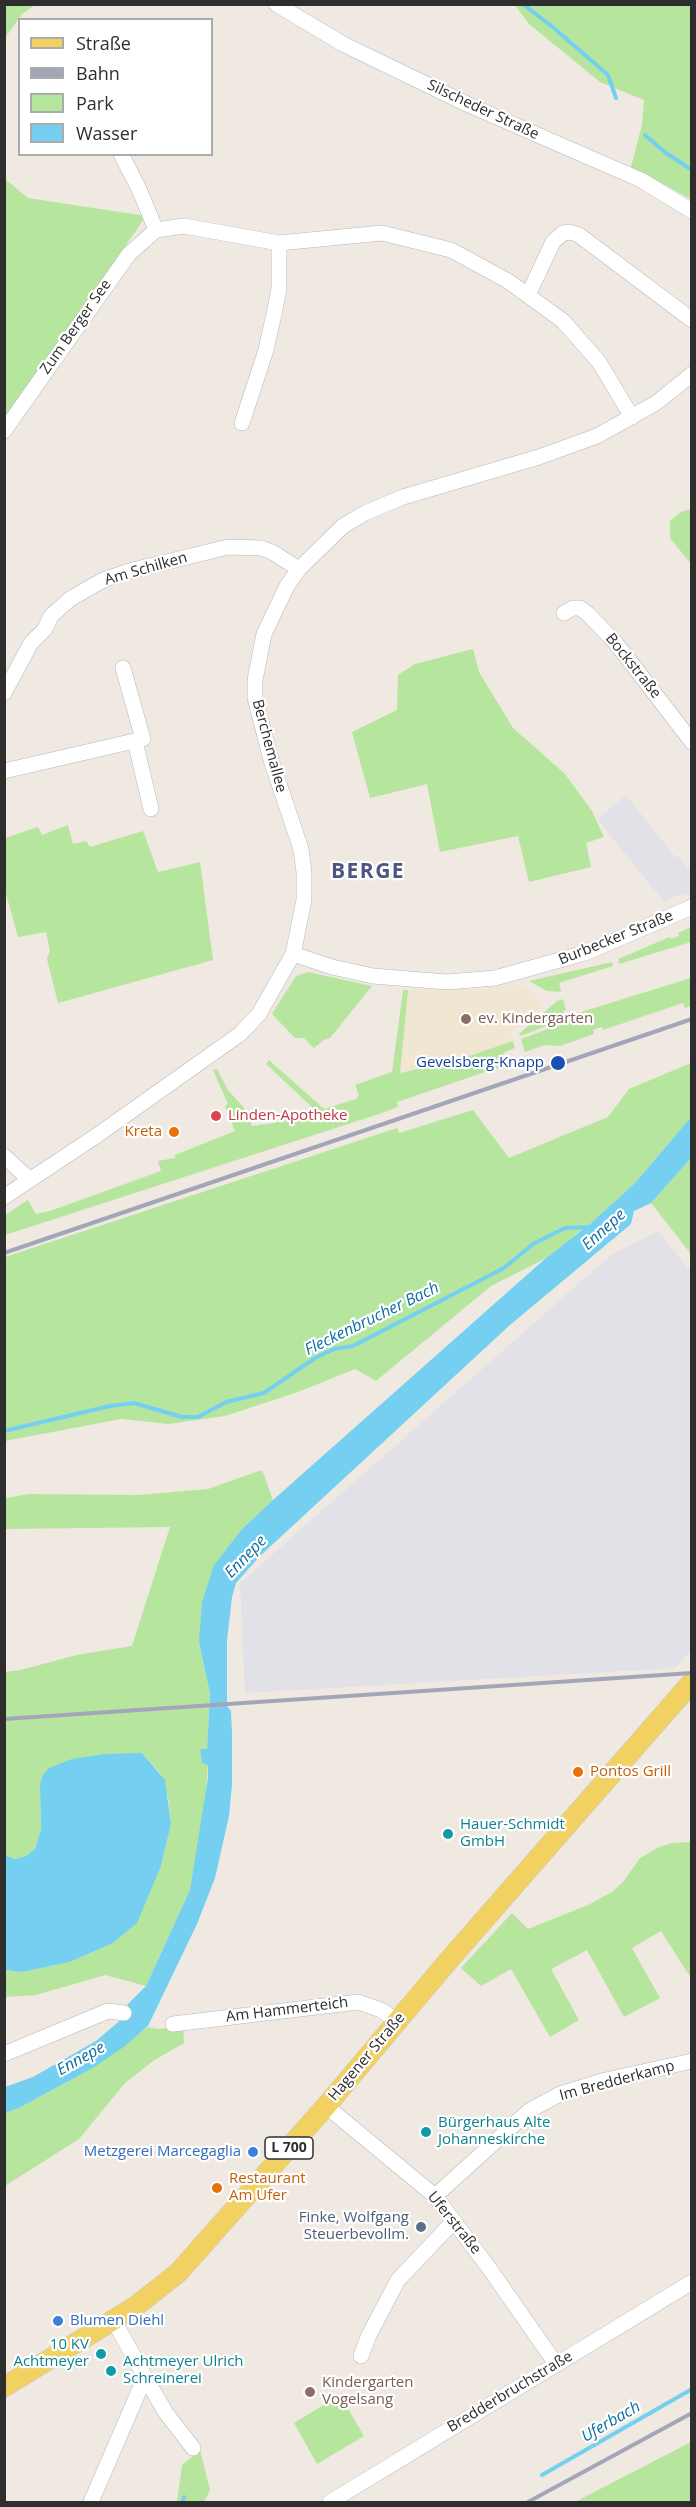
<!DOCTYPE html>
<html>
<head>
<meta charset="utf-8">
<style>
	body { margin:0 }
	#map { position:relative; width:696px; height:2507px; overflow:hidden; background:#efe9e1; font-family:"Open Sans",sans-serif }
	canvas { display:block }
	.frame { position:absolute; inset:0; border:6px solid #2e2e2e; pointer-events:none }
	.legend { position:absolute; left:18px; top:18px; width:195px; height:138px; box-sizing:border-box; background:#fff; border:2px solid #ababab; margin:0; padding:8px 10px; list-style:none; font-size:18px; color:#2e2e2e }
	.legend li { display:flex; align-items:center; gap:12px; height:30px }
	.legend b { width:30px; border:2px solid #ababab }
</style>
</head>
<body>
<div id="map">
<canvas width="696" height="2507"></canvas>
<div class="frame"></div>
<ul class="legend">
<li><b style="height:8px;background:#f2d163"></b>Straße</li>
<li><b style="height:8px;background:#a3a6b8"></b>Bahn</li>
<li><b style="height:16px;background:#b6e59e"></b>Park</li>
<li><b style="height:16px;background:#75cff0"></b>Wasser</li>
</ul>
</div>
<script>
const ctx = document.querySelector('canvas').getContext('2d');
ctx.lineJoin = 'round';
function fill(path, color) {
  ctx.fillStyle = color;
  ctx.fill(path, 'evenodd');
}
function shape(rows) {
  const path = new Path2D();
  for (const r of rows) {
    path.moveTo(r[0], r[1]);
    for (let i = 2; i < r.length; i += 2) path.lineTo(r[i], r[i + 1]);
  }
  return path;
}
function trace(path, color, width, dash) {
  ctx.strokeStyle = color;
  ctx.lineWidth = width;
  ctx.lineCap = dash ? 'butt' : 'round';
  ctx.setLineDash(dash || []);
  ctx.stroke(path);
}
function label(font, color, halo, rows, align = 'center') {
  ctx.font = font + ' "Open Sans",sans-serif';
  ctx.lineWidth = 4.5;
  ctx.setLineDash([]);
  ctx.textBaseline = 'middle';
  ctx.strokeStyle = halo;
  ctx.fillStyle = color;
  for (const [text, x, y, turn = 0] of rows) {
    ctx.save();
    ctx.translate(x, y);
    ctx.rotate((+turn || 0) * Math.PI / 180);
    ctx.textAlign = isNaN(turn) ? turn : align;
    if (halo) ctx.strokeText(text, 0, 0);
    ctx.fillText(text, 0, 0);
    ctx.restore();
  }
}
fill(shape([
	[626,795,676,858,678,856,691,872,691,894,673,897,665,903,597,819],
	[658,1231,692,1273,692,1650,675,1668,245,1693,240,1583,611,1255]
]), '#e3e1e8');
fill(shape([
	[517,984,532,992,544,1005,511,1032,513,1041,455,1061,400,1073,408,990,481,989]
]), '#f0e6d1');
fill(shape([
	[5,4,35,5,22,14,5,38],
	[515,5,691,5,691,199,631,167,642,125,644,100,600,82,529,24],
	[5,179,28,198,146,216,5,421],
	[691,509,692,509,691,564,670,538,670,521,681,512],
	[473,649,479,672,513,728,565,774,592,811,604,837,586,843,591,867,529,882,518,836,440,852,427,784,370,798,352,732,397,710,398,675,415,664],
	[68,825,73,844,86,841,90,847,143,831,158,872,200,862,213,960,58,1003,47,959,50,951,46,932,18,937,5,890,5,838,38,827,42,835],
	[691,927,691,942,619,964,618,959,670,937,671,939,674,938,679,936,678,933],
	[612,962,613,966,559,983,561,992,547,991,529,981],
	[308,972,372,986,330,1038,324,1040,314,1048,304,1038,295,1038,272,1014,296,976],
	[691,978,691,1006,685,1008,683,1003,603,1030,602,1027,593,1030,594,1034,560,1046,545,1045,525,1052,521,1039,569,1021,568,1016],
	[403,990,408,990,400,1073,455,1061,513,1041,515,1048,503,1053,506,1065,397,1102,398,1107,379,1114,5,1235,5,1215,28,1200,36,1214,50,1211,161,1171,158,1161,175,1158,175,1155,235,1131,225,1106,228,1104,213,1070,217,1069,228,1090,244,1108,252,1126,281,1122,316,1111,266,1064,269,1060,324,1109,356,1099,359,1095,355,1085,392,1072],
	[563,999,566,1010,563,1011,566,1019,520,1036,519,1034,557,1001],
	[691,1063,691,1117,635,1183,589,1225,546,1258,491,1286,376,1381,355,1369,298,1392,225,1416,168,1424,121,1419,5,1441,5,1257,397,1128,399,1133,473,1110,509,1158,608,1117,629,1089],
	[691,1158,691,1254,651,1203],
	[262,1470,273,1500,243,1528,199,1642,210,1694,207,1749,200,1749,208,1765,205,1809,190,1890,146,1986,105,1975,36,1995,5,1997,4,1970,22,1972,70,1962,113,1943,136,1923,161,1866,171,1824,168,1797,160,1773,142,1753,49,1768,40,1784,41,1829,35,1849,26,1856,15,1859,5,1855,5,1672,20,1670,77,1655,132,1646,170,1527,5,1529,5,1498,29,1494,138,1495,208,1489],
	[691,1842,691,1974,689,1975,661,1931,632,1948,660,1998,624,2017,587,1950,551,1969,579,2020,550,2037,511,1969,481,1986,461,1968,512,1913,528,1929,588,1905,612,1892,623,1882,640,1858,659,1847,673,1843],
	[183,2026,184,2043,153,2061,125,2083,79,2139,5,2186,5,2113,19,2108,93,2068,148,2027,157,2029],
	[340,2395,364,2436,317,2464,294,2423],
	[691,2442,691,2502,575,2502],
	[200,2450,210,2490,204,2502,177,2502,182,2465]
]), '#b6e59e');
fill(shape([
	[691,1117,691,1158,651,1203,634,1211,631,1224,510,1325,260,1556,236,1583,232,1597,227,1640,227,1706,231,1711,232,1733,232,1784,229,1816,215,1878,197,1924,148,2026,125,2046,93,2068,19,2108,5,2113,5,2087,33,2077,96,2041,123,2018,128,2004,146,1986,190,1890,208,1778,208,1765,202,1763,200,1749,207,1749,210,1694,199,1642,202,1602,214,1565,243,1528,273,1500,546,1258,589,1225,635,1183],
	[142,1753,165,1780,171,1824,161,1866,137,1923,113,1943,70,1962,22,1972,5,1970,5,1855,15,1859,26,1856,35,1849,41,1829,40,1784,43,1775,49,1768,72,1759,104,1754]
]), '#75cff0');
trace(shape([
	[523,4,555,29,608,75,616,98],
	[645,135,666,153,692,170],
	[4,1431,110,1406,134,1403,182,1417,198,1417,226,1402,264,1393,315,1358,334,1349,353,1346,504,1268,533,1244,565,1228,594,1227],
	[542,2475,692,2389],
	[183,2502,184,2497]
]), '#75cff0', 4);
const minor = shape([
	[276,4,343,44,469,105,641,180,692,211],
	[121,154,139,189,156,230],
	[528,295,553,242,563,233,570,232,579,235,692,320],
	[242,423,266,350,274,314,279,289,279,243],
	[4,431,129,254,156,230,184,226,279,243,382,233,451,250,508,281,563,321,599,362,632,417],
	[564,613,573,608,580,608,588,614,615,642,692,742],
	[4,693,31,643,45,629,51,616,70,599,103,580,129,571,228,547,261,548,272,552,299,569],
	[135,741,151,809],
	[4,771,143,739,123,668],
	[293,954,332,967,373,976,447,982,495,978,585,953,692,907],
	[4,1156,30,1180],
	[4,1197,96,1136,240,1034,259,1014,293,954,304,900,304,872,301,849,271,760,255,698,255,680,264,634,287,586,299,569,343,526,365,513,403,497,539,457,597,436,656,403,692,374],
	[173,2024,358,2002,381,2010,397,2021],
	[4,2054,108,2011,124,2013],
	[326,2106,435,2196,489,2268,556,2364],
	[435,2196,529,2111,536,2107,560,2094,606,2080,692,2061],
	[361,2356,369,2335,398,2280,454,2221],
	[145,2377,166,2413,193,2448],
	[91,2502,145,2377,114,2321],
	[330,2502,692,2282]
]);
const major = shape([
	[4,2387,136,2306,178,2273,326,2106,449,1960,692,1682]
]);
trace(minor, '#b4b7c1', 16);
trace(major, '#c9c9c9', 21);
trace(minor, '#fff', 15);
trace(major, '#f2d163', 20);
trace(shape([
	[4,1253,692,1019],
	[4,1719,692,1673],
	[528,2502,692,2413]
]), '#a3a6b8', 4);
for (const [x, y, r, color] of [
	[466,1019,6,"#8d6e63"],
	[558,1063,8,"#1a4fb4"],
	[216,1116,6,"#e0444e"],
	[174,1132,6,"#e8710a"],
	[578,1772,6,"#e8710a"],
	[448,1834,6,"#0f9aa8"],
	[426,2132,6,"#0f9aa8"],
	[253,2152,6,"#3f7fe0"],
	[217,2188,6,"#e8710a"],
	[421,2227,6,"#5c6f8a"],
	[58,2321,6,"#3f7fe0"],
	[101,2354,6,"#0f9aa8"],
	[111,2371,6,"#0f9aa8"],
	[310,2392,6,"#8d6e63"]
]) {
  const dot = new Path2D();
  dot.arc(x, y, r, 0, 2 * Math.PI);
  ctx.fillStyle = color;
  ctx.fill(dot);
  trace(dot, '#fff', 2);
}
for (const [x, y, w] of [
	[289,2148,48]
]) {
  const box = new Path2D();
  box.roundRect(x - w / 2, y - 11, w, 22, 4.5);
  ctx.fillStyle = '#fff';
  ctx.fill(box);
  trace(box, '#2e2e2e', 1.5);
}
label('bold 14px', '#2e2e2e', null, [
	["L 700",289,2148]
]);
label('15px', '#2e2e2e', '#fff', [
	["Silscheder Straße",483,110,25],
	["Zum Berger See",76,327,-55],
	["Am Schilken",146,569,-16],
	["Bockstraße",633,666,51],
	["Berchemallee",269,746,75],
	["Burbecker Straße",616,938,-22],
	["Am Hammerteich",287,2010,-7],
	["Hagener Straße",367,2057,-50],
	["Im Bredderkamp",617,2081,-15],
	["Uferstraße",454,2223,51],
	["Bredderbruchstraße",510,2392,-31]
]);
label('15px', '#785e54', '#fff', [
	["ev. Kindergarten",478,1019],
	["Kindergarten",322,2383],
	["Vogelsang",322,2400]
], 'left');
label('15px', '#164399', '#fff', [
	["Gevelsberg-Knapp",544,1063]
], 'right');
label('15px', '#be3a42', '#fff', [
	["Linden-Apotheke",228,1116]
], 'left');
label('15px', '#c56008', '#fff', [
	["Kreta",162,1132,"right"],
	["Pontos Grill",590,1772],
	["Restaurant",229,2179],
	["Am Ufer",229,2196]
], 'left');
label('15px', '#0d838f', '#fff', [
	["Hauer-Schmidt",460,1825],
	["GmbH",460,1842],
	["Bürgerhaus Alte",438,2123],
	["Johanneskirche",438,2140],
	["10 KV",89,2345,"right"],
	["Achtmeyer",89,2362,"right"],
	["Achtmeyer Ulrich",123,2362],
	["Schreinerei",123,2379]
], 'left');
label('15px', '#366cbe', '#fff', [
	["Metzgerei Marcegaglia",241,2152],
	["Blumen Diehl",70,2321,"left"]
], 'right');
label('15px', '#4e5e75', '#fff', [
	["Finke, Wolfgang",409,2218],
	["Steuerbevollm.",409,2235]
], 'right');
label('italic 16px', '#0d6fa3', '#fff', [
	["Ennepe",604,1230,-42],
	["Fleckenbrucher Bach",372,1319,-26],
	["Ennepe",246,1557,-46],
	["Ennepe",81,2059,-29],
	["Uferbach",611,2422,-30]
]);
ctx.letterSpacing = '1.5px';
label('bold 21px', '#4d5680', '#fff', [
	["BERGE",368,872]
]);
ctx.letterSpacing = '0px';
</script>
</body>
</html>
